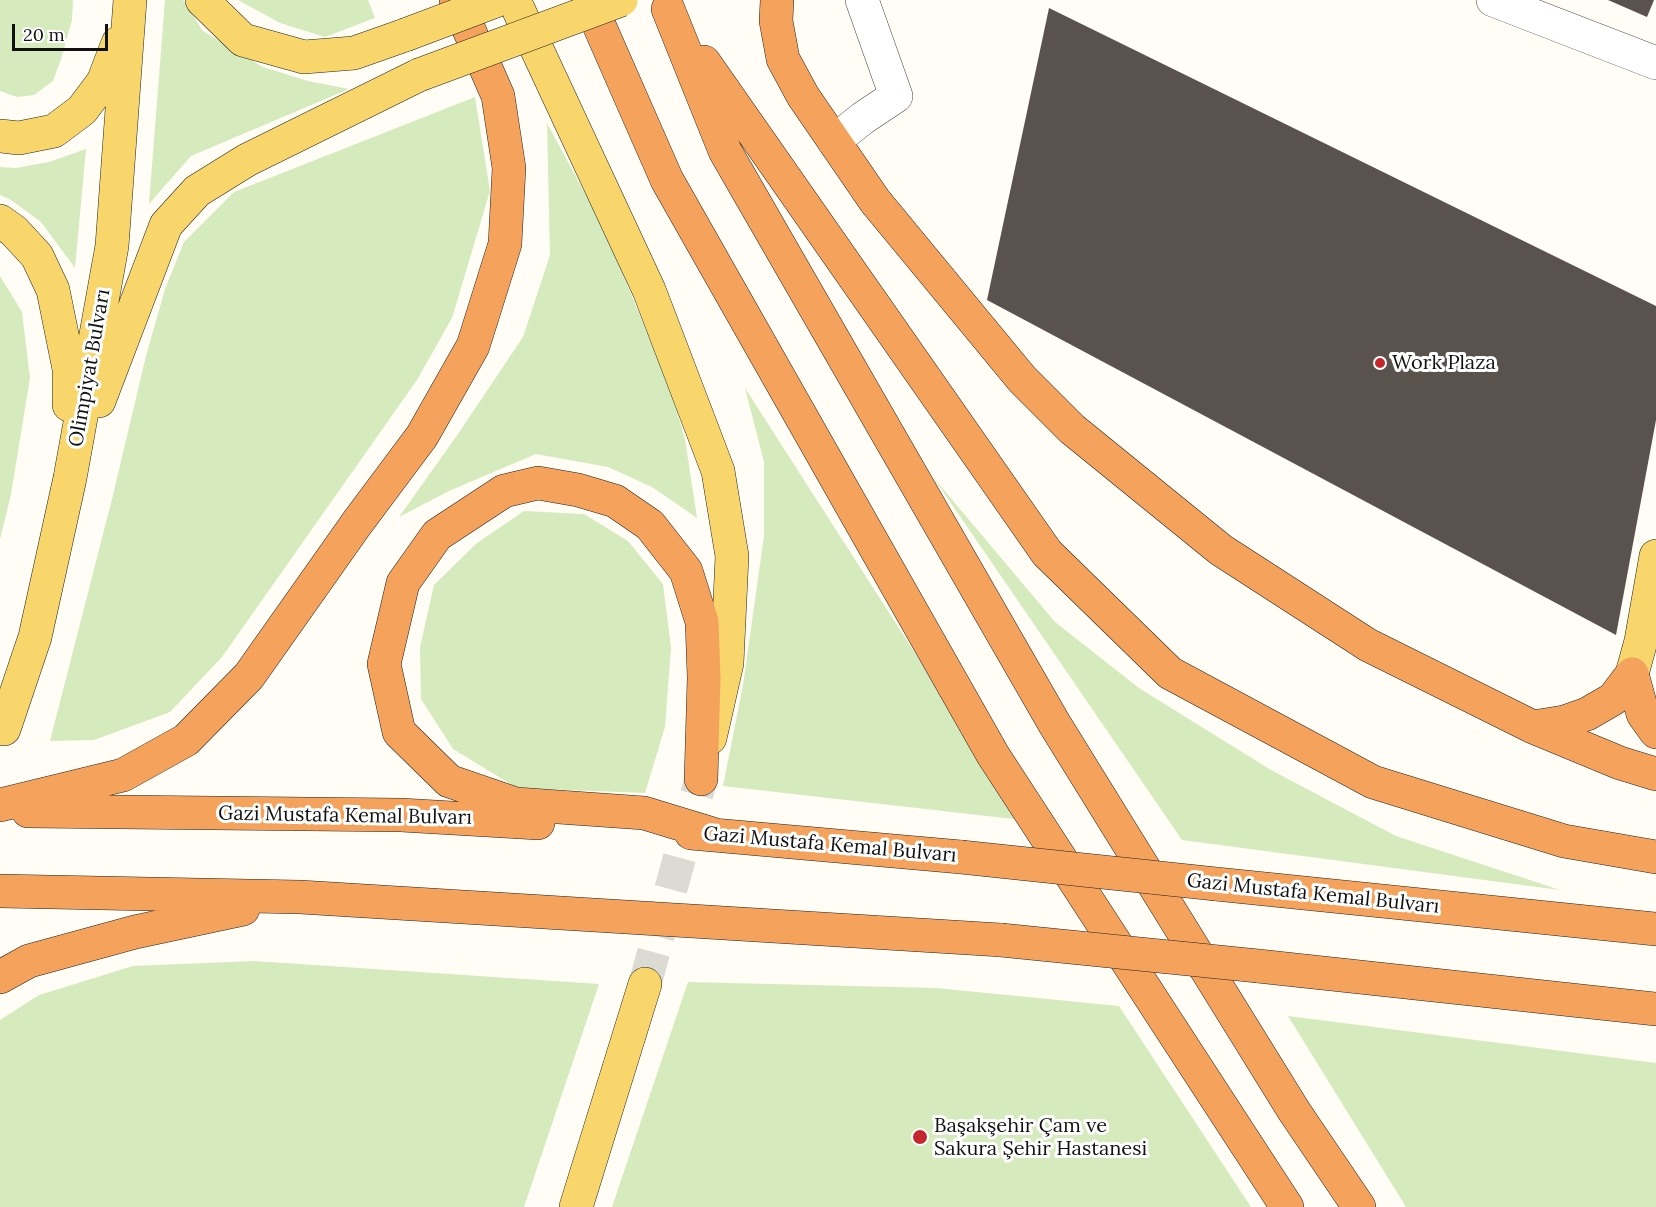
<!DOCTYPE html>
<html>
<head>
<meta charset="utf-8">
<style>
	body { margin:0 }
	#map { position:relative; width:1656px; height:1207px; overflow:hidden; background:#fffdf5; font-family:Lora,serif }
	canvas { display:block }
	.scale { position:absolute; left:12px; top:24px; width:96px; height:27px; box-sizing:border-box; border:3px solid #111; border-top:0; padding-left:8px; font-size:18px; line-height:21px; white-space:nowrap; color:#111; -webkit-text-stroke:4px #fff; paint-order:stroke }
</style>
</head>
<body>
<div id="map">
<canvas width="1656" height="1207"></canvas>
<div class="scale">20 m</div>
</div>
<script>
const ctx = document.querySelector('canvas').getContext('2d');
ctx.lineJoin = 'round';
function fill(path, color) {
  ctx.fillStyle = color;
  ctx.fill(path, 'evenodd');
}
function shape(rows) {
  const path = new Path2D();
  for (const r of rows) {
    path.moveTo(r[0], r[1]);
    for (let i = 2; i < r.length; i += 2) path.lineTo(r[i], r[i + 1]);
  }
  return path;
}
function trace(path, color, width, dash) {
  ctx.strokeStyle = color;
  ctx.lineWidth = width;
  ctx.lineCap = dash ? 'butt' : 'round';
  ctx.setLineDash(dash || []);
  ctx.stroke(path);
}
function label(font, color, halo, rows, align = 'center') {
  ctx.font = font + ' Lora,serif';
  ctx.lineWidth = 6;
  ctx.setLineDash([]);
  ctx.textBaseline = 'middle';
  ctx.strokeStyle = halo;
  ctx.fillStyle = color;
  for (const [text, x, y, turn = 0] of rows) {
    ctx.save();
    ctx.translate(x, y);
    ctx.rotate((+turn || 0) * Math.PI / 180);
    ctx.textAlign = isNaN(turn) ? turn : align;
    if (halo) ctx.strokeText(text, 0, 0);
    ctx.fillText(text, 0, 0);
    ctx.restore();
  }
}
fill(shape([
	[0,0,73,0,72,20,61,59,53,81,34,95,17,97,0,91],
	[165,0,183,0,203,31,263,67,308,81,349,89,191,156,149,204],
	[238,0,368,0,375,18,325,37,280,23],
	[475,97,490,191,452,318,417,380,222,657,170,712,94,740,50,741,113,495,146,356,165,289,184,242,234,192],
	[547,123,601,223,669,384,685,439,697,518,652,487,608,467,536,454,449,491,399,517,458,434,523,337,550,255],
	[86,149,75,268,41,222,11,200,0,195,0,167,16,168,49,162],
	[0,276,22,312,30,378,11,494,0,539],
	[745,388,1022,820,723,786,743,685,764,536,764,462],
	[933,477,1055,622,1139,688,1271,770,1396,836,1560,890,1182,840],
	[524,511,584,514,628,541,663,584,671,648,665,727,645,793,517,788,453,749,421,699,420,647,434,585,477,543],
	[254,961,599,984,524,1207,0,1207,0,1020,39,995,133,966],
	[688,982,936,988,1119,1006,1251,1207,612,1207],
	[1288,1016,1656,1063,1656,1207,1406,1207]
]), '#d5ebbd');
fill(shape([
	[1608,0,1654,0,1647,17],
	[1049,8,1656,306,1656,420,1616,635,987,300]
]), '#5a524d');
trace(shape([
	[645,984,701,779]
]), '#dbdad3', 33, [33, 16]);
const minor = shape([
	[1493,0,1656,63],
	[834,141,863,118,896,96,862,0]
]);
const major = shape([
	[202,0,243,40,304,57,354,53,405,35],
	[514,0,649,290,718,471,732,556,727,663,710,738],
	[0,136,19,138,54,131,82,110,103,82,118,43],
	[0,221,14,231,37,256,53,290,69,369,69,405],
	[99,401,166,225,197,191,247,160,419,75],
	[1632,674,1641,641,1656,556],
	[4,729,35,637,70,478,112,246,130,0],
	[576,1207,645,984]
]);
const highway = shape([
	[588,0,667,180,993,755,1287,1207],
	[777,0,776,21,783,59,803,96,875,201,1022,379,1072,429,1221,550,1368,645,1533,727,1620,763,1656,774],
	[668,9,725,151,1054,723,1294,1111,1359,1207],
	[704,62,1047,553,1170,673,1373,782,1564,841,1656,857],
	[1632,674,1643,714,1656,732],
	[1533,727,1564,722,1587,714,1613,699,1632,674],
	[701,779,704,678,702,622,686,571,650,525,615,501,578,490,538,483,504,491,437,535,403,583,384,664,399,732,449,781,516,804,644,813,713,834],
	[0,805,123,775,186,740,249,676,357,523,422,436,473,346,505,244,509,168,498,96,456,0],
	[28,811,401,815,538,823],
	[691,833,961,857],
	[1216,884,1656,929],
	[0,891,300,897,1001,940],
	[1258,966,1656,1009],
	[0,977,29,961,135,932,243,909]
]);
trace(minor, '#444', 34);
trace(major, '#222', 34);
trace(highway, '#222', 34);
trace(minor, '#fff', 33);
trace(major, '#f9d66b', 33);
trace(highway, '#f5a25d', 33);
const majorBridge = shape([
	[405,35,498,0],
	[419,75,621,0]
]);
const highwayBridge = shape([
	[961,857,1216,884],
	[1001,940,1258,966]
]);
trace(majorBridge, '#222', 34, []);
trace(highwayBridge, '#222', 34, []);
trace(majorBridge, '#f9d66b', 33);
trace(highwayBridge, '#f5a25d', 33);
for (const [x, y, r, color] of [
	[1380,363,6,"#c4262e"],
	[920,1137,8,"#c4262e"]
]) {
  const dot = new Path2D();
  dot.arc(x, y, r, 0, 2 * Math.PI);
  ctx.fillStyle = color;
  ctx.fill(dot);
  trace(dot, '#fff', 2);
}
label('20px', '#111', '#fff', [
	["Work Plaza",1392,363],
	["Başakşehir Çam ve",934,1126],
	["Sakura Şehir Hastanesi",934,1149]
], 'left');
label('20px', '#111', '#fff', [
	["Olimpiyat Bulvarı",90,368,-80],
	["Gazi Mustafa Kemal Bulvarı",345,816,1],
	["Gazi Mustafa Kemal Bulvarı",830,845,5],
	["Gazi Mustafa Kemal Bulvarı",1313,894,6]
]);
</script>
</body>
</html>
